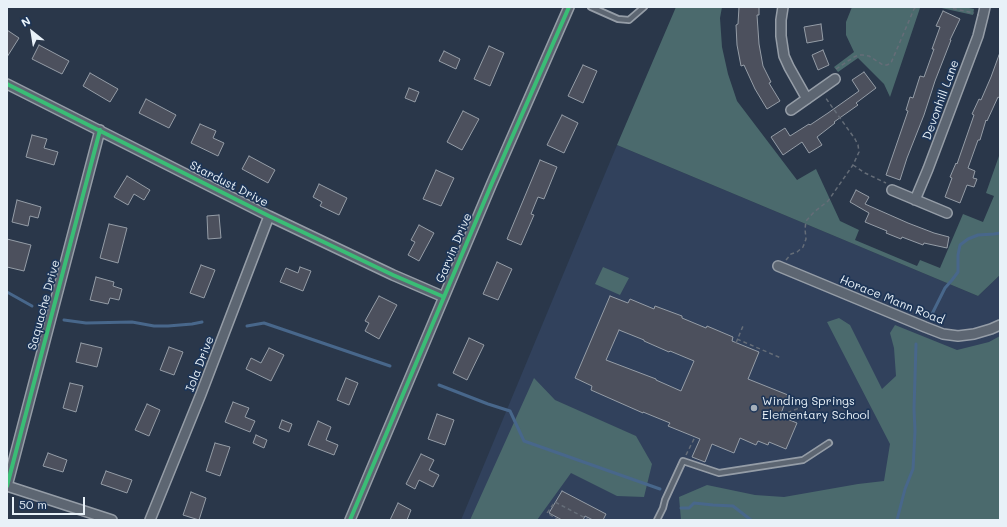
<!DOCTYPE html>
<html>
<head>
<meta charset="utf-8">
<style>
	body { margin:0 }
	#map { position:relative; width:1007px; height:527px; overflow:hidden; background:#2a374a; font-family:Mali,sans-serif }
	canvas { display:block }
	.frame { position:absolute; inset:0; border:8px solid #e8f1f8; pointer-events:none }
	.north { position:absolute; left:12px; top:12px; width:40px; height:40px; -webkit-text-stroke:3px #1d3557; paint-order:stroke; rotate:330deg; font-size:11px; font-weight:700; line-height:16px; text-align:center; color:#e8f1f8 }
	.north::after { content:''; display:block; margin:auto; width:14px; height:18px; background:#e8f1f8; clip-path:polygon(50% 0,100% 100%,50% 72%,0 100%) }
	.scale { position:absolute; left:12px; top:497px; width:73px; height:18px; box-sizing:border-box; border:2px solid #e8f1f8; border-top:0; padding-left:5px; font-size:12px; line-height:14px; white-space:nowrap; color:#e8f1f8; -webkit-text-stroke:3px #1d3557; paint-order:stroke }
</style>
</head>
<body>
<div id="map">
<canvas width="1007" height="527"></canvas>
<div class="frame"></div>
<div class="north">N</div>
<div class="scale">50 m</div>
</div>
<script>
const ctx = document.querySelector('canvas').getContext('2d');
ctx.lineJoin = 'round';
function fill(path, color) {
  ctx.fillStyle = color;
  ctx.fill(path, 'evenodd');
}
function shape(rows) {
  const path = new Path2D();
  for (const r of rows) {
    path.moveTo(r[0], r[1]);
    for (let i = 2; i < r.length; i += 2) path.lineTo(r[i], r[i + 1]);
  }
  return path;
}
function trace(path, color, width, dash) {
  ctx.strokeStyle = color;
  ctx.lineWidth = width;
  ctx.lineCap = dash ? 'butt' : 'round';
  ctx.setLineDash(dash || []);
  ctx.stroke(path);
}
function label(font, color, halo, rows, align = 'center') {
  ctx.font = font + ' Mali,sans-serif';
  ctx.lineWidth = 3.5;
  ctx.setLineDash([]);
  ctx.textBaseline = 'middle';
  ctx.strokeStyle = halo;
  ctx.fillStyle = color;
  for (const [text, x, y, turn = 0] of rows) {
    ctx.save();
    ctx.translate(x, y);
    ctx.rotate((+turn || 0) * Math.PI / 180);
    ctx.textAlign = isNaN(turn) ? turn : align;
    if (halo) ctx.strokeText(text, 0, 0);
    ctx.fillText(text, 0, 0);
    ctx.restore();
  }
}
fill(shape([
	[617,145,978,296,1000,275,1000,520,461,520]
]), '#31415c');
fill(shape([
	[676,7,722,7,720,18,722,47,728,74,737,101,797,180,816,169,840,221,859,230,855,240,917,266,920,260,940,268,963,214,983,222,994,196,986,193,999,156,1000,157,1000,275,978,296,617,145],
	[852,7,922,7,920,8,890,97,884,84,858,58,838,72,834,67,854,52,846,35,846,22],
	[937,7,964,7,974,9,973,15],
	[603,267,629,278,620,295,595,284],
	[839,318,850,325,882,389,896,376,894,348,890,333,895,325,957,350,989,342,1000,336,1000,520,681,520,679,497,707,485,755,495,784,497,858,484,884,481,890,444,827,322],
	[534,378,555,400,636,436,652,464,644,497,617,496,571,473,537,520,470,520]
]), '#4b6a6d');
trace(shape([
	[7,292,32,306],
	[931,316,945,288,952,280,958,272,958,255,960,245,968,239,978,235,994,234,1000,233],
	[64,320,86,323,132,322,154,326,168,326,192,324,202,322],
	[247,326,264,323,390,366],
	[439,385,488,404,510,411,524,441,660,489],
	[681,508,689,508,694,503,713,505,733,506,751,520],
	[897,520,905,489,913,469,915,431,914,409,916,344]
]), '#48678b', 3);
const building = shape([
	[739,7,759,7,759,15,757,15,759,44,763,66,771,82,769,83,780,101,767,109,755,89,744,65,741,66,737,45,736,25,738,24,739,7],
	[943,11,960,19,950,40,951,40,935,81,924,115,907,158,900,180,886,175,908,111,906,110,910,97,913,98,920,76,924,77,934,49,932,49,940,27,936,26,943,11],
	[821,24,823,40,807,43,804,27,821,24],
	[7,30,19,38,7,57,7,30],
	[39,45,69,61,62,74,32,59,39,45],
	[489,46,504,53,490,86,474,79,489,46],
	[823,50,829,65,818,70,812,55,823,50],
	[444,51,460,59,456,69,439,61,444,51],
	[999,55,1000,55,1000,98,998,97,987,121,986,120,980,140,978,140,968,168,975,171,973,178,977,179,974,187,967,185,960,203,945,197,952,178,950,177,956,163,957,164,974,115,972,114,979,99,981,100,991,77,999,55],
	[583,65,597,71,583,103,568,96,583,65],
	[864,72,876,88,856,103,858,105,834,122,835,123,817,137,822,145,809,153,802,142,783,155,771,137,785,128,790,136,809,124,810,125,828,113,859,91,852,80,864,72],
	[90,73,118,89,110,102,83,86,90,73],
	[409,88,419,92,415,102,405,98,409,88],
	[146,99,176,115,169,128,139,113,146,99],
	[463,111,479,119,462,150,447,142,463,111],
	[562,115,578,123,564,153,547,145,562,115],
	[200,124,216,131,213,138,224,143,218,156,191,143,200,124],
	[32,135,47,139,44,148,58,152,54,165,26,157,32,135],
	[249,156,275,170,268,183,242,169,249,156],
	[540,160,557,167,544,199,538,197,531,214,534,215,521,245,507,239,540,160],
	[436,170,454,178,441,206,423,199,436,170],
	[127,176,150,190,144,200,134,194,128,205,114,197,127,176],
	[319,184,347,198,339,215,320,206,322,202,313,197,319,184],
	[856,190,869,197,865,204,908,223,934,233,949,237,947,248,924,243,923,245,902,237,901,239,886,233,887,231,865,222,869,213,850,202,856,190],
	[17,200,41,207,38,218,30,216,28,226,12,222,17,200],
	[219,215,221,238,208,239,207,216,219,215],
	[109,224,127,228,118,263,100,258,109,224],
	[419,225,434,233,419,261,408,255,415,242,411,240,419,225],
	[7,239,31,245,24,271,7,267,7,239],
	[497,262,512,269,498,300,483,294,497,262],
	[201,265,215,270,204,298,190,293,201,265],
	[300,267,311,271,303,291,280,282,286,268,298,273,300,267],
	[96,277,114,282,113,286,122,289,119,300,110,298,108,304,90,300,96,277],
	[379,296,397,305,379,339,365,331,369,323,365,321,379,296],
	[610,296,628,303,630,299,654,309,655,306,682,316,682,318,706,328,707,326,733,337,732,341,759,352,748,379,788,395,780,416,797,423,786,449,769,442,768,445,758,441,756,445,740,438,734,453,712,444,705,462,692,457,700,439,668,426,670,423,643,412,643,413,591,390,592,386,575,378,610,296],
	[619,330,644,340,644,341,669,352,670,351,694,361,681,391,656,380,656,379,606,360,619,330],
	[469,338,484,345,467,380,453,373,469,338],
	[81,343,102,348,97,367,76,362,81,343],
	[169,347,183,352,174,375,160,370,169,347],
	[269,348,284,355,271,381,246,369,251,358,261,363,269,348],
	[346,378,358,383,349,405,337,400,346,378],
	[70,383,83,386,76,412,63,408,70,383],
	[233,402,249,408,245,417,255,421,250,432,225,422,233,402],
	[147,404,160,410,149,436,135,430,147,404],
	[437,414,454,420,445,445,428,439,437,414],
	[282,420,292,424,289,432,279,428,282,420],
	[318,421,331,427,326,440,338,445,334,455,308,445,318,421],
	[256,435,267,440,264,448,253,443,256,435],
	[215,443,230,447,220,476,206,471,215,443],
	[48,453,67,460,63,472,43,466,48,453],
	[421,454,434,460,429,470,439,475,433,487,419,480,415,489,406,484,421,454],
	[106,471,132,480,127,493,101,484,106,471],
	[562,491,606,514,603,520,593,520,585,516,583,520,562,520,549,513,562,491],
	[191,492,206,498,199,520,183,515,191,492],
	[398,503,411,510,407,520,390,520,398,503]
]);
fill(building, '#4c505d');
trace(building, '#959da7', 1);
const service = shape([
	[591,7,618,19,629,20,644,7],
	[657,520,663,508,665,500,683,461,719,473,803,460,829,443]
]);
const minor = shape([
	[783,7,781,20,781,36,784,56,789,67,807,99],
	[7,84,269,216,393,275,444,297],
	[791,110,835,79],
	[892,190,947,213],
	[915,200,928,169,978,36,983,16,985,7],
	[778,266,925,327,943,334,958,336,974,334,991,329,1000,325],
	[7,486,100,130],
	[7,486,112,520],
	[150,520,201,394,269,216],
	[350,520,492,183,569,7]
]);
trace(service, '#959da7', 8);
trace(minor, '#959da7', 12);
trace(shape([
	[946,7,974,13],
	[836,69,854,57,859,55,863,55,869,56,883,65,887,65,891,63,914,9,916,7],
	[853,165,865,173,886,183],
	[786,260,791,254,797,252,803,247,806,239,805,229,806,221,814,212,828,201,853,165,859,152,858,145,855,139,825,97],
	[737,339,781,358],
	[736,343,743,326],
	[781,413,784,414,802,407],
	[686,455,695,437],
	[559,520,547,513,555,502,589,520]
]), '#656d78', 1.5, [4, 3]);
trace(service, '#5d6672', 4.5);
trace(minor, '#5d6672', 9);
trace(shape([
	[7,84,269,216,393,275,444,297],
	[7,486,100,130],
	[350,520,492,183,569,7]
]), '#3abd76', 4);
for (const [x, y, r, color] of [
	[754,408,4,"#a6b0bb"]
]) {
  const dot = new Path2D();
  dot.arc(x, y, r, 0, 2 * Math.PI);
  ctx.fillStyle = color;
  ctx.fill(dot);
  trace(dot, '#1d3557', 1.5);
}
label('12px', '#e8f1f8', '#1d3557', [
	["Devonhill Lane",941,100,-70],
	["Stardust Drive",229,184,27],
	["Garvin Drive",454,248,-67],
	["Horace Mann Road",892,300,22],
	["Saquache Drive",44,305,-75],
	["Iola Drive",200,364,-69]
]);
label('12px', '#e8f1f8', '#1d3557', [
	["Winding Springs",762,401],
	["Elementary School",762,415]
], 'left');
</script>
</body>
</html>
